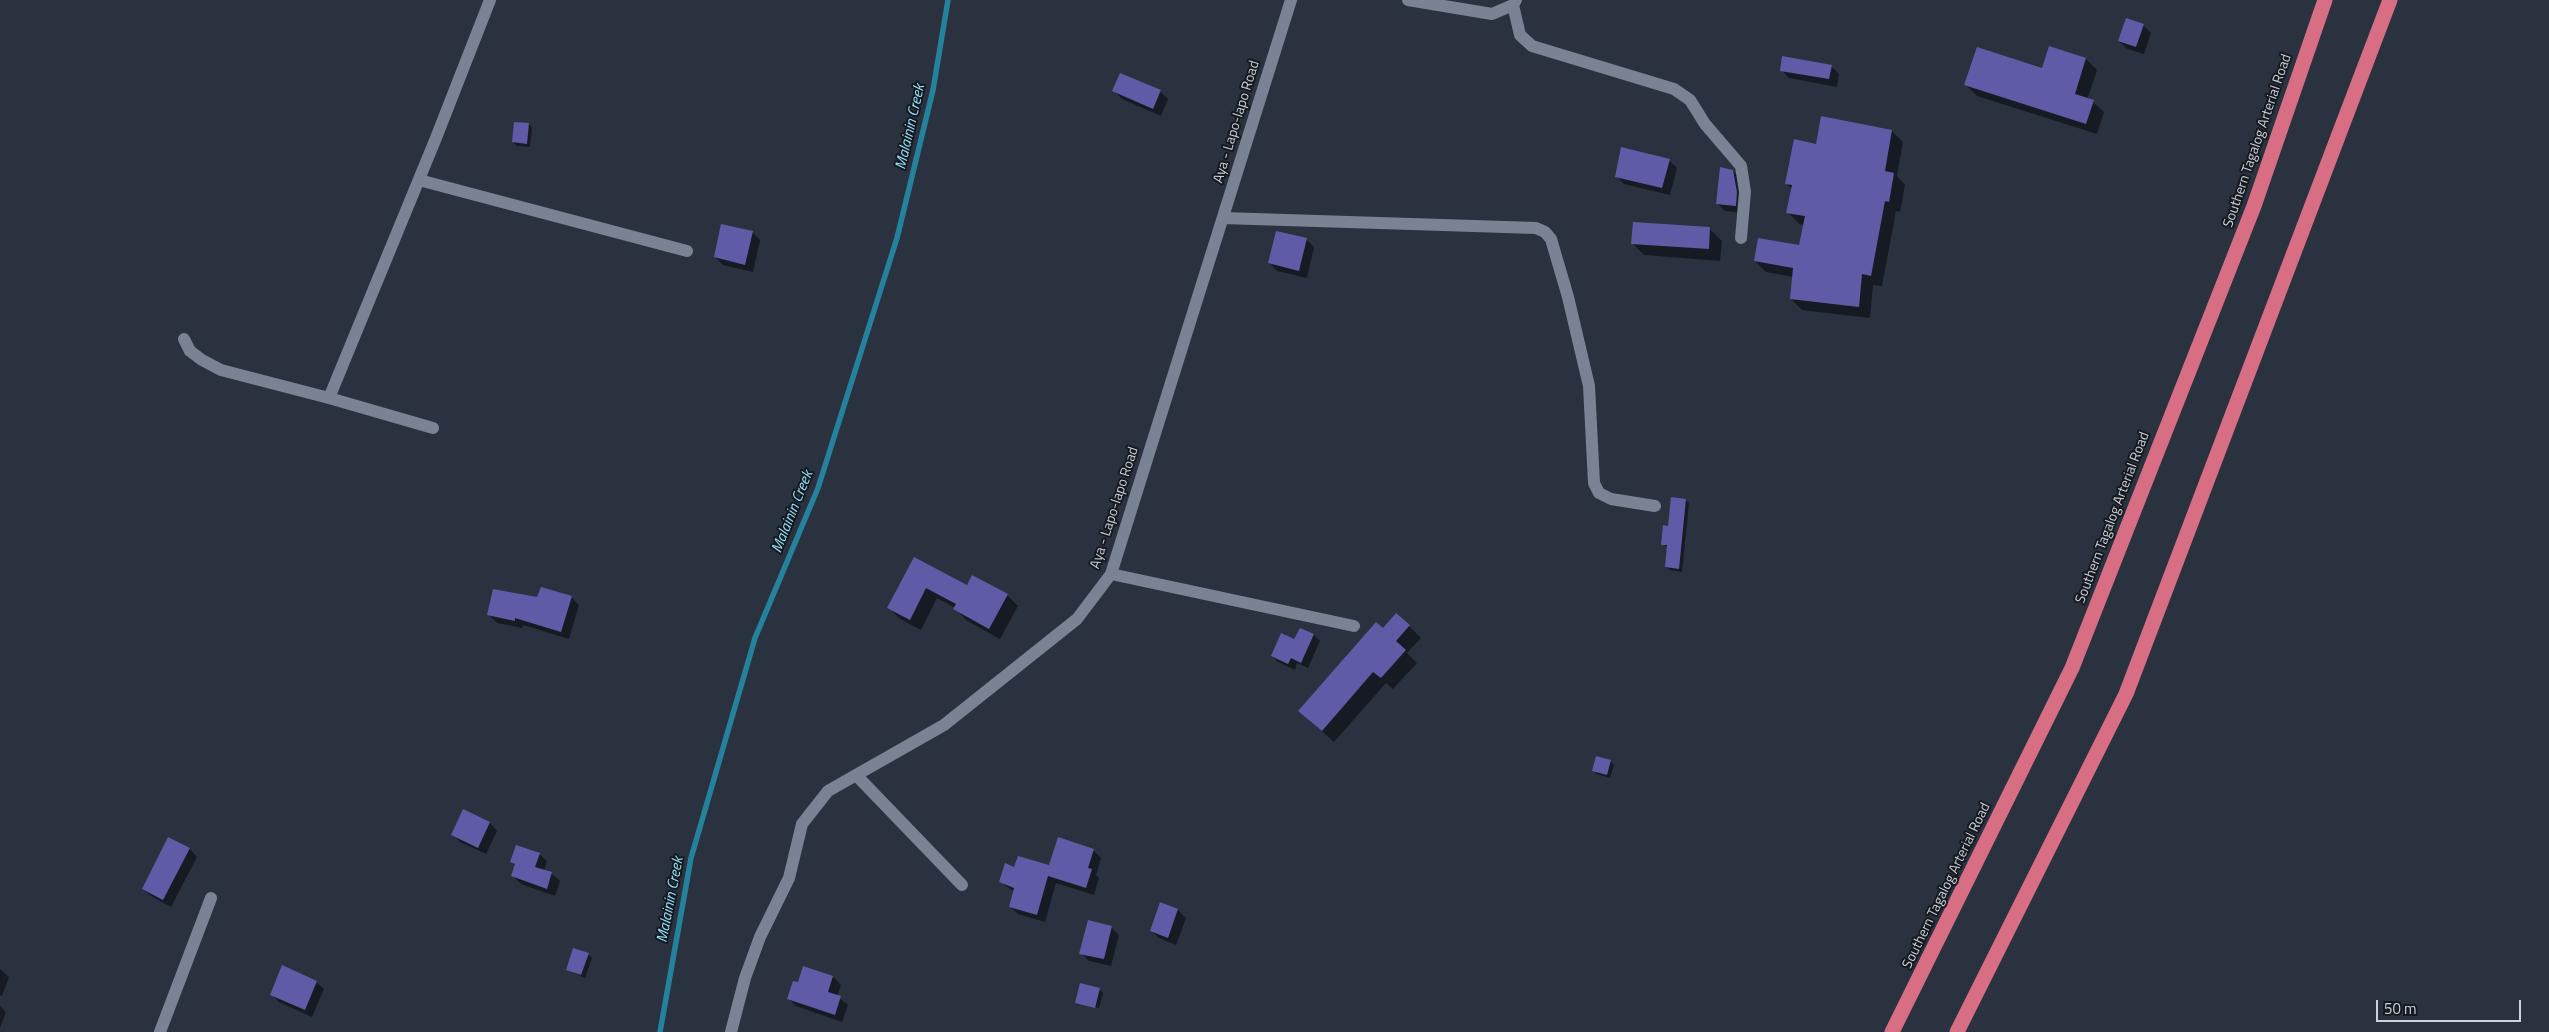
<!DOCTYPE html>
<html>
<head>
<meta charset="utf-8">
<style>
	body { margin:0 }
	#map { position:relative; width:2549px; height:1032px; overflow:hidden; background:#2a3240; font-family:"Titillium Web",sans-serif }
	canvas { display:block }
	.scale { position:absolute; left:2376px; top:1000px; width:145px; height:22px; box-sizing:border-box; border:2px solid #ccd2db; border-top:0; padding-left:6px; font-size:15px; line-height:18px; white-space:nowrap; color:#ccd2db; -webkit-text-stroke:4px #161a20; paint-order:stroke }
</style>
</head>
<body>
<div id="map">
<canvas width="2549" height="1032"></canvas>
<div class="scale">50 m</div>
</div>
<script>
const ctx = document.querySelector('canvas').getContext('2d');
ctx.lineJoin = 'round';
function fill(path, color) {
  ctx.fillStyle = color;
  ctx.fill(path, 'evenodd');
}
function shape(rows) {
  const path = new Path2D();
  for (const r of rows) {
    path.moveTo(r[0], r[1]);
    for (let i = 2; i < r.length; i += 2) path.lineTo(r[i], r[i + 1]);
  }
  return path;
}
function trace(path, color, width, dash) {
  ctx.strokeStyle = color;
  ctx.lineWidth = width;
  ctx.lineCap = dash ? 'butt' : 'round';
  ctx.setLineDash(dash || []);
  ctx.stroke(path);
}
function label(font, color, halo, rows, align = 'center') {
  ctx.font = font + ' "Titillium Web",sans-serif';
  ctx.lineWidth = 4;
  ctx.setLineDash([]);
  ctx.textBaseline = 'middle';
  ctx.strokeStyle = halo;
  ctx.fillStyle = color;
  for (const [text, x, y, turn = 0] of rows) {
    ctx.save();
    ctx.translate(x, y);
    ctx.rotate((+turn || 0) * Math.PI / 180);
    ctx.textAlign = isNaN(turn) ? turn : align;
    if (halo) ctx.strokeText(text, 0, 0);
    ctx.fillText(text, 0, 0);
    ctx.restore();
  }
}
fill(shape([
	[2143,25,2151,33,2144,54,2127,49,2119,41],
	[2050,48,2086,59,2097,70,2087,100,2093,102,2104,112,2097,134,1977,96,1966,85,2043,69],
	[1831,66,1839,74,1837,87,1789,78,1781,70],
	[1114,91,1160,91,1168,99,1161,116,1122,99],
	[529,124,532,128,530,147,517,146,513,142],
	[1892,131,1903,142,1897,176,1905,185,1900,212,1896,211,1882,286,1873,285,1870,318,1802,310,1791,299,1793,277,1766,272,1755,261,1800,247,1804,225,1799,224,1788,212,1792,189,1787,184,1817,145],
	[1669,160,1677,168,1670,195,1624,184,1616,176],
	[1733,171,1741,179,1743,213,1725,211,1718,204],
	[1710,229,1722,241,1720,261,1644,255,1632,243],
	[752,232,760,240,753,272,723,265,715,257],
	[1306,239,1314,247,1307,278,1277,271,1270,263],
	[1685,500,1689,503,1682,572,1670,570,1666,567,1668,548,1662,544],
	[915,559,967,587,1007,595,1018,606,1000,639,966,620,955,608,937,598,921,630,900,619,889,608],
	[571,597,579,605,569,639,523,625,522,628,497,623,489,615,538,599],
	[1409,626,1421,638,1407,653,1417,663,1393,689,1386,683,1334,742,1299,711,1383,630],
	[1314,635,1320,641,1308,668,1297,663,1295,670,1278,662,1272,656,1295,641],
	[1610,761,1614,765,1610,778,1597,774,1594,771],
	[464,811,490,823,497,831,486,854,460,842,452,834],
	[169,839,190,849,197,857,171,907,151,896,143,889],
	[1093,850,1101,858,1096,875,1099,878,1094,895,1056,883,1045,922,1018,914,1010,907,1014,892,1001,882,1015,868,1050,867],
	[539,854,547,861,544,871,552,874,560,881,555,896,521,884,513,876,516,866,512,862],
	[1161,904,1178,910,1186,918,1176,945,1159,938,1151,931],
	[1111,927,1119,935,1111,966,1089,961,1081,953],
	[588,954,592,958,585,978,567,970],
	[804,967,833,977,841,985,837,996,848,1005,842,1022,796,1006,788,998,798,984],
	[0,969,9,977,2,996,0,995],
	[316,982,324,989,312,1017,279,1002,271,994],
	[1099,989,1103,993,1099,1008,1079,1003,1079,1005,1077,1003],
	[0,1006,6,1012,0,1028]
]), '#0007');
trace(shape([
	[660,1032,691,858,755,638,818,488,897,238,933,90,948,0]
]), '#25829c', 5.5);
fill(shape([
	[2126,18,2144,24,2136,47,2118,41],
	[2049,46,2086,58,2075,94,2094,100,2086,124,1964,85,1977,47,2042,68],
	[1782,56,1832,65,1829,79,1780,71],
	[1120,73,1161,90,1153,109,1112,91],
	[1821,116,1892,130,1885,171,1894,173,1889,202,1885,201,1871,276,1862,274,1859,307,1790,299,1793,268,1754,261,1758,238,1799,245,1805,216,1786,213,1792,185,1785,184,1794,139,1816,144],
	[514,122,529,123,527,144,512,142],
	[1621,147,1670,159,1662,188,1615,177],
	[1720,167,1733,170,1737,192,1736,206,1716,204],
	[1633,222,1710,227,1709,249,1631,244],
	[721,224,753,231,745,265,714,257],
	[1276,231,1307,238,1299,271,1268,263],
	[1671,497,1686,499,1679,569,1665,567,1667,545,1661,545,1663,525,1668,526],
	[914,557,967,585,972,575,1008,594,989,629,953,609,956,604,926,588,910,620,887,608],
	[541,587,572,596,561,632,515,618,515,621,487,615,493,589,537,597],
	[1396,613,1410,625,1396,641,1406,650,1381,678,1373,672,1322,731,1298,711,1376,622,1383,628],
	[1300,628,1314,634,1301,663,1291,658,1288,664,1271,656,1281,633,1294,639],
	[1596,756,1611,760,1607,775,1592,771],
	[463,809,490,822,478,848,451,835],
	[168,837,190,848,163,900,142,889],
	[1058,837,1094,849,1088,868,1092,869,1086,888,1048,876,1037,915,1009,907,1014,888,999,882,1005,863,1014,867,1018,856,1049,865],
	[516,845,540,853,535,867,552,872,547,889,511,876,515,864,510,862],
	[1160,902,1178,909,1168,938,1150,931],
	[1088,920,1112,926,1104,959,1079,954],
	[573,948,589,953,581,975,566,970],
	[282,965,317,981,305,1010,270,995],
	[803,966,833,976,828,992,841,996,835,1015,787,999,793,981,798,982],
	[1080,983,1100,988,1095,1008,1075,1003]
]), '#605ba6');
trace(shape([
	[1408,0,1492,14,1513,5,1516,0],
	[1513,5,1520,35,1532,46,1674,89,1690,100,1705,124,1741,166,1745,192,1741,238],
	[419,180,687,251],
	[1223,218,1536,228,1545,232,1551,239,1568,297,1589,386,1594,483,1599,493,1611,499,1655,506],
	[184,339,190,351,202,360,221,370,329,398,436,138,490,0],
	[329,398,433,428],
	[1111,574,1354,626],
	[857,776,962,885],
	[160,1032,211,898],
	[731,1032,745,978,760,937,789,878,802,824,828,791,944,725,1077,619,1111,574,1291,0]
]), '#7a8393', 12);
trace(shape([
	[1892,1032,2072,668,2254,206,2325,0],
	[1957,1032,2126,694,2390,0]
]), '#d76e84', 15);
label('14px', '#ccd2db', '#161a20', [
	["Aya - Lapo-lapo Road",1237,122,-73],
	["Southern Tagalog Arterial Road",2258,141,-71],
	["Aya - Lapo-lapo Road",1115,508,-72],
	["Southern Tagalog Arterial Road",2113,518,-69],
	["Southern Tagalog Arterial Road",1947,886,-64]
]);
label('italic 15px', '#93e4ff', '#161a20', [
	["Malainin Creek",911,127,-77],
	["Malainin Creek",793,512,-68],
	["Malainin Creek",671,900,-79]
]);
</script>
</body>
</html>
